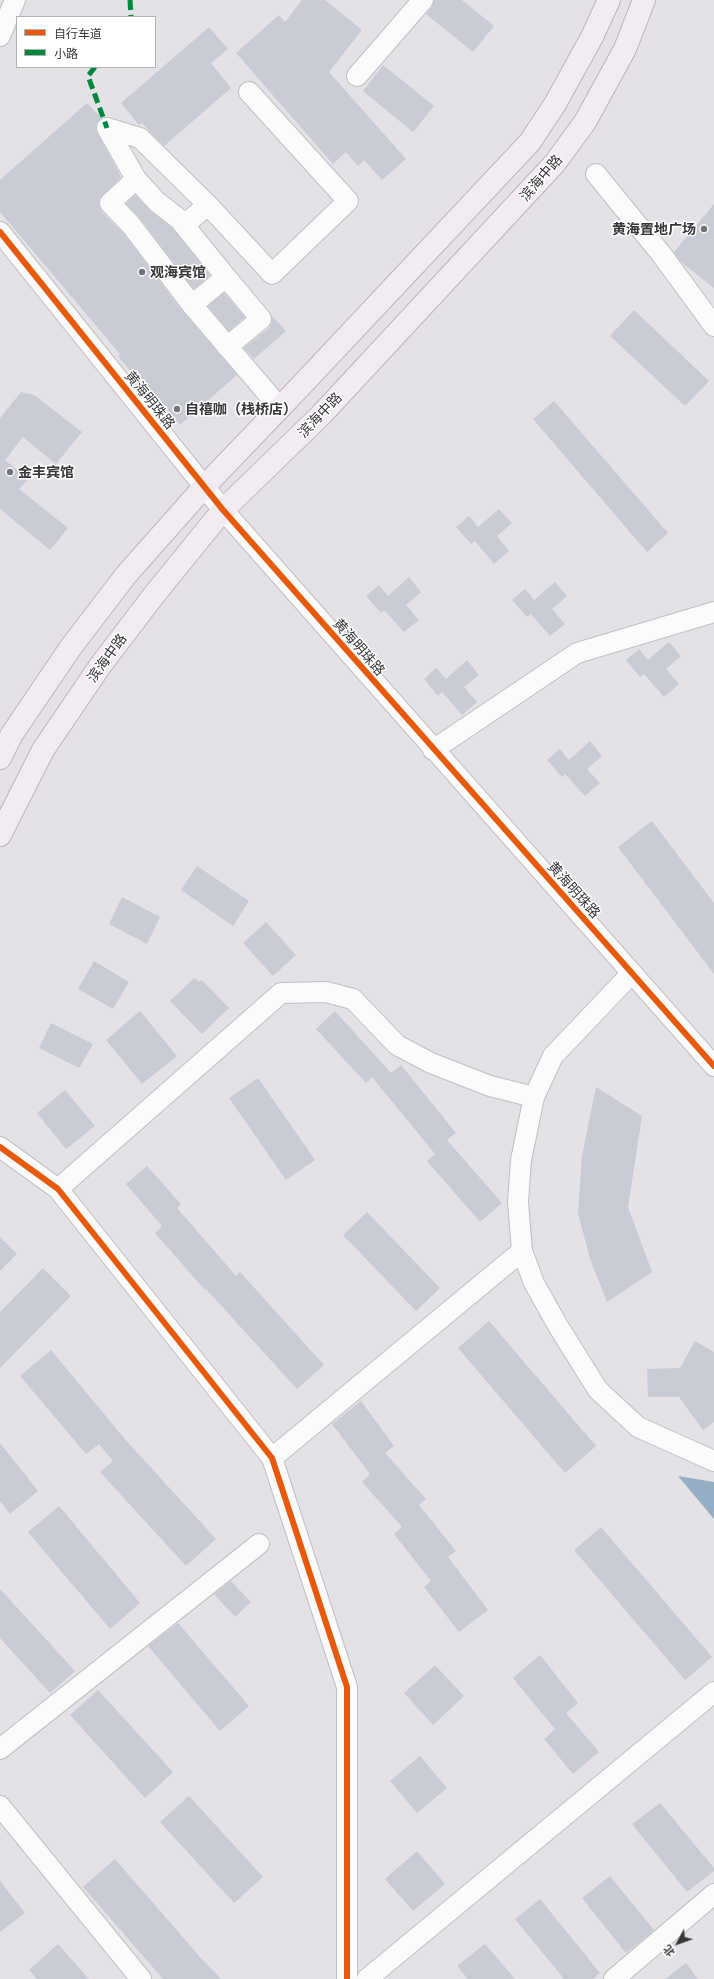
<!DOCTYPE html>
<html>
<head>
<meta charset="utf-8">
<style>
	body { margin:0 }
	#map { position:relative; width:714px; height:1979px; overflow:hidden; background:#e4e2e6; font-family:"Exo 2","Noto Sans SC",sans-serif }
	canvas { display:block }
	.legend { position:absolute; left:16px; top:16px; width:140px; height:52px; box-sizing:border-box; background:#fff; border:1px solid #afafb0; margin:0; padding:5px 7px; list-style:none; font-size:12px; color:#373639 }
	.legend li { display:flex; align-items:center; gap:8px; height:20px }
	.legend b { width:20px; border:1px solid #afafb0 }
	.north { position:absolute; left:658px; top:1923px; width:40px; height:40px; -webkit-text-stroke:3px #fff; paint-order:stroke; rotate:229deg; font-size:11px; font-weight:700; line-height:16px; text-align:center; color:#373639 }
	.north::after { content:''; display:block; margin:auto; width:14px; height:18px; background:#373639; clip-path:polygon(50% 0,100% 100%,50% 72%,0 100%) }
</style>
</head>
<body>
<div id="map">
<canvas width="714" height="1979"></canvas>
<ul class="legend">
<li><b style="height:5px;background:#e8590c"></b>自行车道</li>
<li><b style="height:5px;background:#00873e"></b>小路</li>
</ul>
<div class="north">北</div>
</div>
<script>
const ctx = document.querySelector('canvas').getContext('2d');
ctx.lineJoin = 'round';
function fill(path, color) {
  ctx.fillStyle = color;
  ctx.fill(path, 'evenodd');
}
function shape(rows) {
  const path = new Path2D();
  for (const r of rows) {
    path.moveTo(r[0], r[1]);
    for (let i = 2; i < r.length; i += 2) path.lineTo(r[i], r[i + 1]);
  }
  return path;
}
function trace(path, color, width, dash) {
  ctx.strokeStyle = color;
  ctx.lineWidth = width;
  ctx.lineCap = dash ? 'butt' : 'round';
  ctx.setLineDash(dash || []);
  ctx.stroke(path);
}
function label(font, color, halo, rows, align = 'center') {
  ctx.font = font + ' "Exo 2","Noto Sans SC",sans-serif';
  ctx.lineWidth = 3;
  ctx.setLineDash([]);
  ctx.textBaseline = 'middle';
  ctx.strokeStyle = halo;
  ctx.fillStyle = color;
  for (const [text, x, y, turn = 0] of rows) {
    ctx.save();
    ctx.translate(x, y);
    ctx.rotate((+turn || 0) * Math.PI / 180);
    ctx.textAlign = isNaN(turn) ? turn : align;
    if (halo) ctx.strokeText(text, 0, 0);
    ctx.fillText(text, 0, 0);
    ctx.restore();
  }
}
fill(shape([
	[678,1476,714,1482,714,1519]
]), '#94afc5');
fill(shape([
	[302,0,325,0,362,30,329,72,406,159,382,180,364,160,358,166,346,152,333,164,236,53,279,15,285,22],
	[434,0,462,0,494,26,473,52,426,14,432,7],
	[209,27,228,49,211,63,231,88,164,146,142,123,139,125,121,103],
	[383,65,434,106,413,132,363,91],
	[87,103,101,118,96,124,96,131,121,177,99,199,99,205,101,211,122,232,183,312,237,375,180,425,157,398,154,400,118,356,120,354,0,212,0,180],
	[135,195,150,211,171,227,210,275,194,289,140,218,126,204],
	[714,204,714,288,680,261,674,252],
	[224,293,245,317,229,331,208,306],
	[634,310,709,381,685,406,610,336],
	[271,315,286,331,254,359,244,348,269,328,272,323],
	[21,392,34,395,82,432,56,464,23,437,5,460,28,479,19,489,68,528,50,550,0,509,0,418],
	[554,401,668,533,647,552,533,419],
	[499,509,512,523,497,536,509,551,494,564,475,541,471,544,456,527,469,516,478,527],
	[409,577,421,592,406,605,419,620,404,632,384,610,381,613,366,596,379,585,388,596],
	[555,582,567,596,552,609,565,624,550,636,531,614,527,617,512,600,525,589,534,600],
	[669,642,681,656,666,669,679,684,664,697,644,674,640,677,626,660,639,649,648,660],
	[467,660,479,675,464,687,477,702,462,715,442,692,438,696,424,679,436,668,446,679],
	[590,741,602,756,587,769,600,783,585,796,565,774,562,777,547,760,560,749,569,760],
	[652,821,714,903,714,974,618,847],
	[197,866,249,901,233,926,181,890],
	[122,897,160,917,147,944,109,924],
	[266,922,296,955,273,976,243,943],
	[94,961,129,982,113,1009,78,989],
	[194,978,199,982,202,980,229,1008,202,1034,170,1001],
	[140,1011,177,1056,142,1084,106,1040],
	[335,1011,391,1073,401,1065,456,1133,447,1140,502,1203,480,1222,427,1161,435,1154,372,1077,366,1083,316,1029],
	[51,1023,93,1044,79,1068,39,1048],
	[258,1078,315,1160,286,1180,229,1098],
	[596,1087,642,1116,628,1207,652,1272,607,1302,590,1259,578,1213,582,1156],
	[65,1090,95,1126,66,1149,37,1113],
	[147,1166,181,1204,177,1208,236,1276,240,1272,324,1365,297,1389,206,1289,205,1290,155,1233,162,1226,126,1184],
	[367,1212,440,1288,416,1311,343,1235],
	[0,1237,17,1254,0,1271],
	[43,1268,71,1296,0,1368,0,1312],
	[489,1321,596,1446,565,1473,458,1348],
	[695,1341,714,1352,714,1422,703,1430,679,1397,648,1397,647,1369,680,1368],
	[51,1350,123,1437,216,1539,186,1566,100,1472,113,1461,99,1444,86,1454,20,1376],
	[361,1401,394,1446,385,1453,426,1499,419,1505,456,1551,448,1557,488,1610,459,1632,424,1587,431,1581,394,1534,402,1527,362,1482,370,1474,332,1424],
	[0,1443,38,1491,10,1514,0,1501],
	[59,1506,140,1603,110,1629,28,1532],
	[601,1527,712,1657,685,1680,574,1550],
	[231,1581,251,1602,235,1617,214,1594],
	[0,1589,75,1671,50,1693,0,1638],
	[178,1623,249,1706,220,1731,148,1646],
	[540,1655,578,1703,566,1713,599,1752,573,1774,544,1739,555,1729,513,1678],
	[435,1665,464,1696,433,1725,404,1693],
	[98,1690,173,1772,145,1798,70,1715],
	[420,1756,447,1788,417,1813,390,1781],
	[189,1796,263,1877,234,1903,160,1822],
	[660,1803,714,1868,714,1871,687,1892,632,1824],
	[417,1851,445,1884,413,1911,385,1879],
	[115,1859,200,1957,221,1979,163,1979,83,1887],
	[610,1876,654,1930,626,1953,582,1898],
	[0,1881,25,1913,0,1932],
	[540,1899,600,1973,593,1979,564,1979,515,1919],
	[58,1944,89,1979,37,1979,29,1970],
	[485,1944,515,1979,468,1979,457,1966],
	[686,1963,698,1979,665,1979]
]), '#c8cad4');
const minor = shape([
	[0,36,15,0],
	[357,76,423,0],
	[107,128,136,179,110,203,131,225,192,305,280,408],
	[107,128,140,138,208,205],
	[596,174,662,255,714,326],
	[136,179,157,202,179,219,226,277,192,305],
	[184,225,208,205,272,274,348,201,249,92],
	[0,232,223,510,714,1066],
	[226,277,261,319,227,347],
	[433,750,577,653,714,612],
	[0,1147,58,1189,272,1458,347,1687,347,1979],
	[58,1189,281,993,326,992,353,999,397,1045,431,1063,490,1086,534,1097],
	[522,1251,534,1283,558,1326,598,1390,638,1427,714,1461],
	[272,1458,522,1251,518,1202,521,1160,534,1097,553,1056,632,973],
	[0,1749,259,1544],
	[0,1806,141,1979],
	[367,1979,714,1692],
	[614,1979,714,1894]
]);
const major = shape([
	[0,758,12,734,71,647,126,575,204,487,296,391,530,142,555,104,592,37,609,0],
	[0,835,43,750,100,666,154,595,223,510,321,415,555,163,585,122,625,49,644,0]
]);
trace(minor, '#bfbec1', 22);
trace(major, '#bcb2bd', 24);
trace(minor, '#fbfbfb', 20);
trace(major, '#f2ebf2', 22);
trace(shape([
	[130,0,131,17],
	[95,67,88,76,107,128]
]), '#00873e', 5, [10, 5]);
trace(shape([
	[0,232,223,510,714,1066],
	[0,1147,58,1189,272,1458,347,1687,347,1979]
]), '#e8590c', 6);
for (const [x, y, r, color] of [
	[704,229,4,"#747276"],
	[142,272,4,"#747276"],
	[177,409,4,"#747276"],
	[10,472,4,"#747276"]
]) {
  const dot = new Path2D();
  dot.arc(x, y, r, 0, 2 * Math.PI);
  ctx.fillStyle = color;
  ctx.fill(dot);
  trace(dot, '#fff', 1.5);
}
label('14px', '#373639', '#fff', [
	["滨海中路",541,178,-49],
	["黄海明珠路",150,400,51],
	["滨海中路",320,415,-46],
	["黄海明珠路",359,647,49],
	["滨海中路",107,658,-54],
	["黄海明珠路",574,890,48]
]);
label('bold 14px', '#373639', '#fff', [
	["黄海置地广场",696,229,"right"],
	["观海宾馆",150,272],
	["自禧咖（栈桥店）",185,409],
	["金丰宾馆",18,472]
], 'left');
</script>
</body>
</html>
